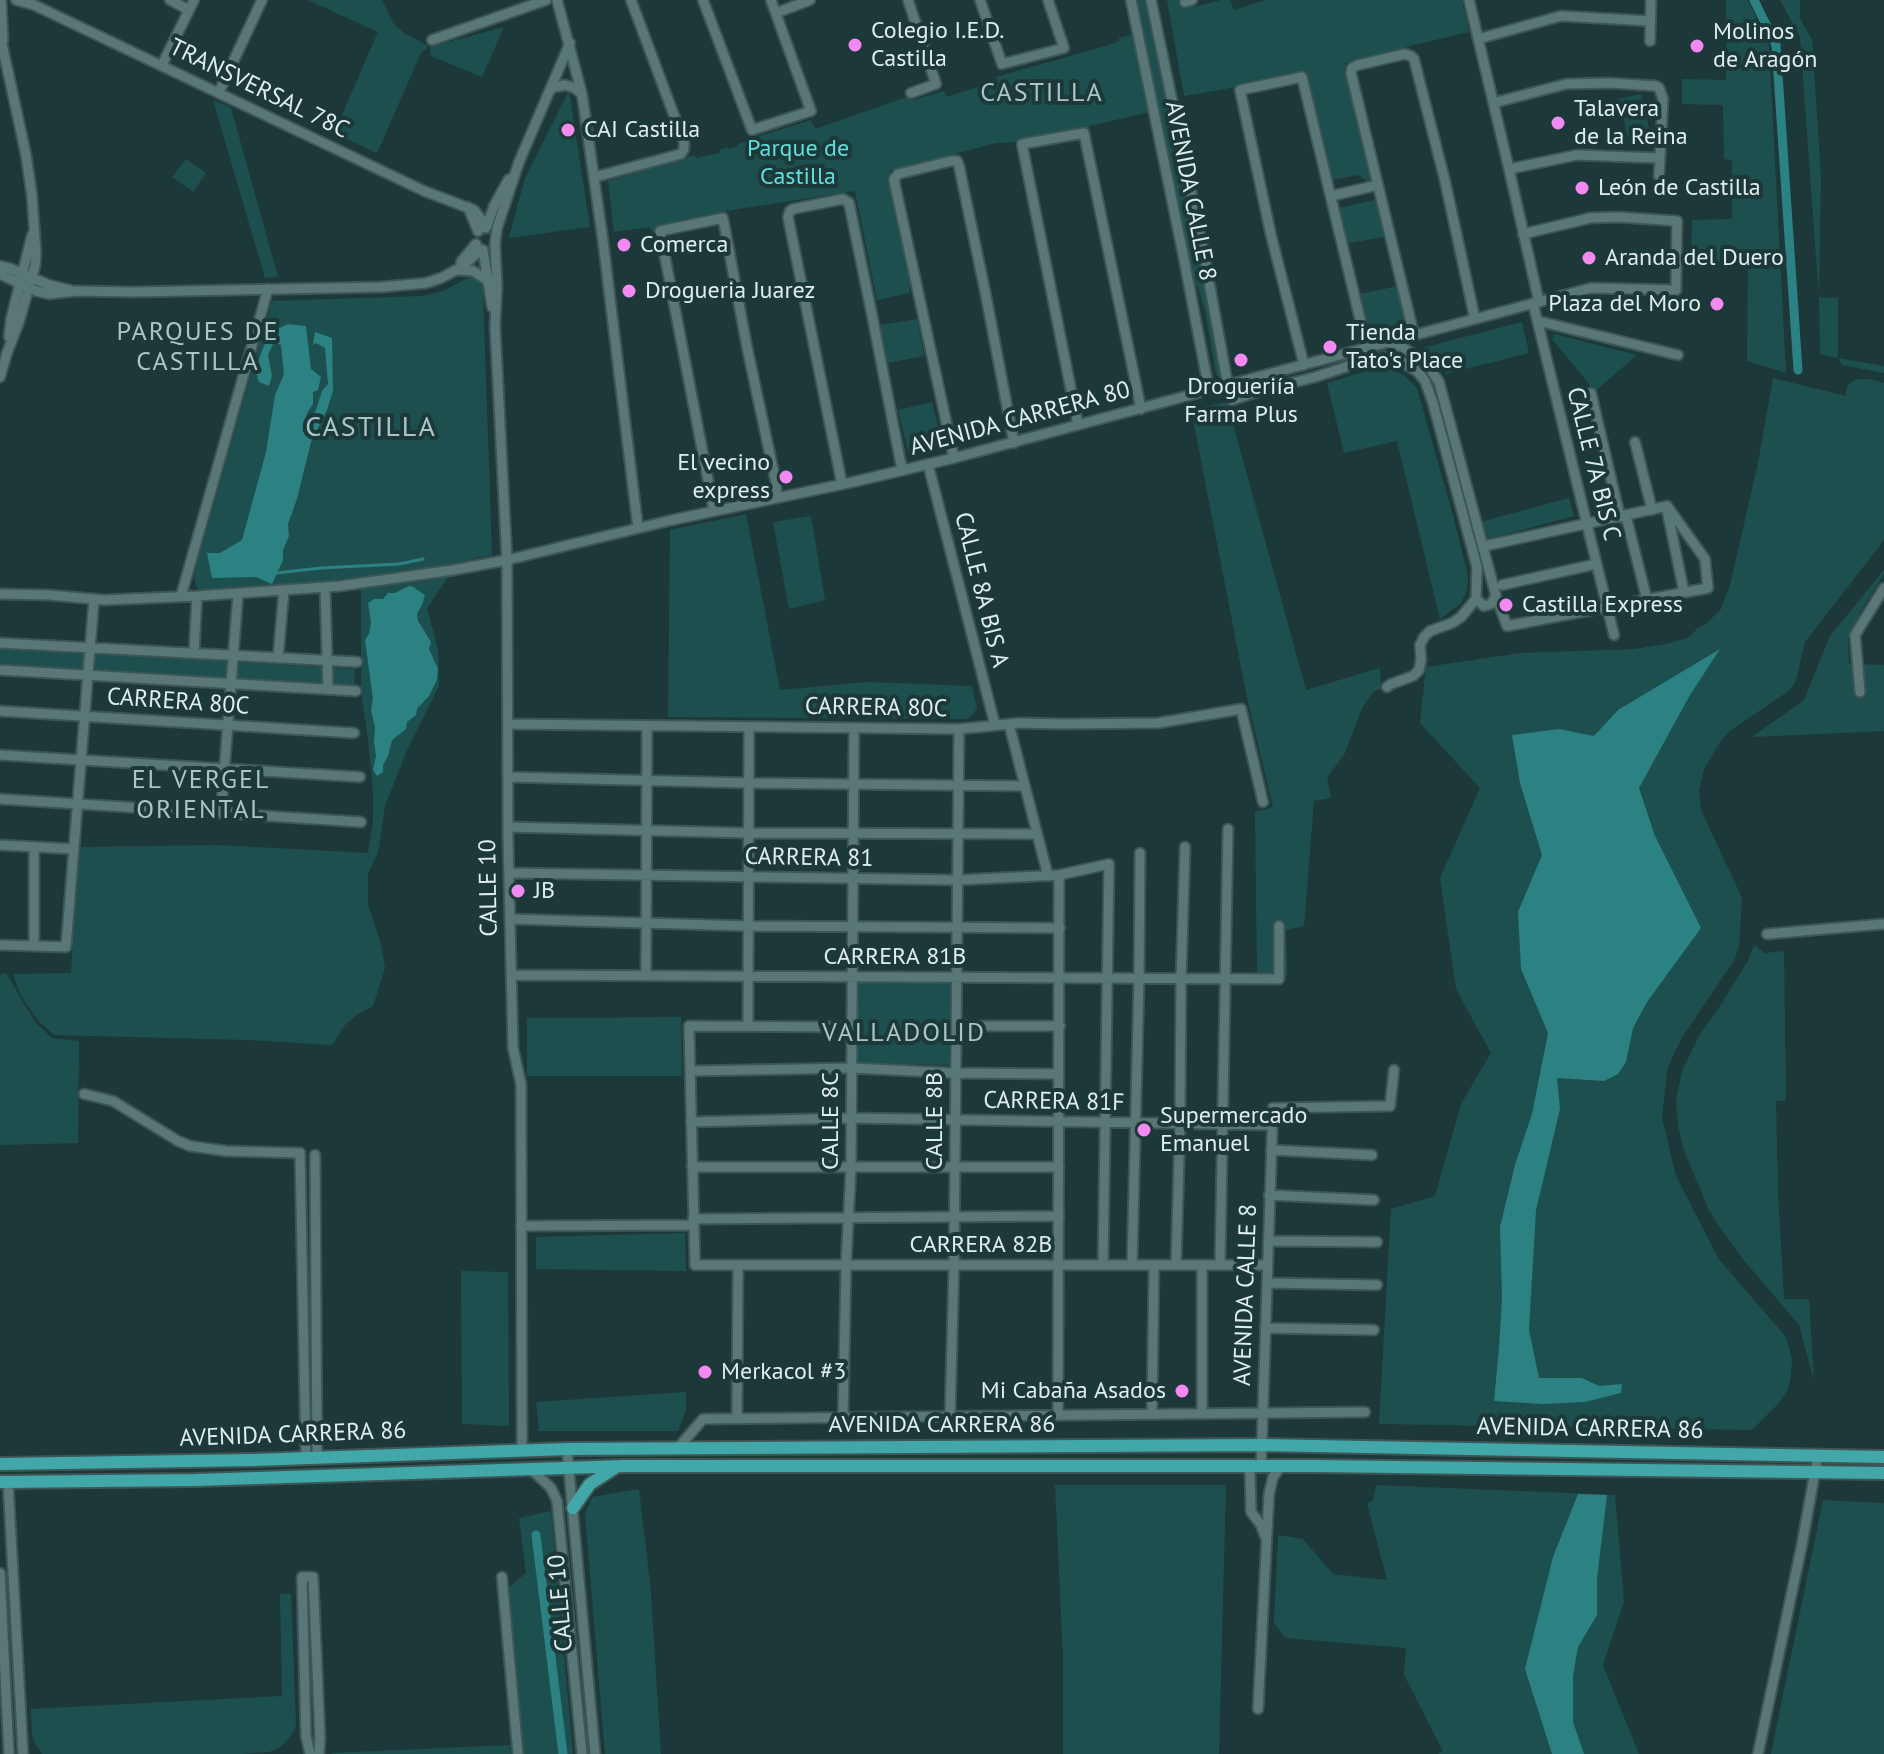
<!DOCTYPE html>
<html>
<head>
<meta charset="utf-8">
<style>
	body { margin:0 }
	canvas { display:block; background:#1d3838 }
</style>
</head>
<body>
<canvas width="1884" height="1754"></canvas>
<script>
const ctx = document.querySelector('canvas').getContext('2d');
ctx.lineJoin = 'round';
function fill(path, color) {
  ctx.fillStyle = color;
  ctx.fill(path, 'evenodd');
}
function shape(rows) {
  const path = new Path2D();
  for (const r of rows) {
    path.moveTo(r[0], r[1]);
    for (let i = 2; i < r.length; i += 2) path.lineTo(r[i], r[i + 1]);
  }
  return path;
}
function trace(path, color, width, dash) {
  ctx.strokeStyle = color;
  ctx.lineWidth = width;
  ctx.lineCap = dash ? 'butt' : 'round';
  ctx.setLineDash(dash || []);
  ctx.stroke(path);
}
function label(font, color, halo, rows, align = 'center') {
  ctx.font = font + ' "PT Sans",sans-serif';
  ctx.lineWidth = 8;
  ctx.setLineDash([]);
  ctx.textBaseline = 'middle';
  ctx.strokeStyle = halo;
  ctx.fillStyle = color;
  for (const [text, x, y, turn = 0] of rows) {
    ctx.save();
    ctx.translate(x, y);
    ctx.rotate((+turn || 0) * Math.PI / 180);
    ctx.textAlign = isNaN(turn) ? turn : align;
    if (halo) ctx.strokeText(text, 0, 0);
    ctx.fillText(text, 0, 0);
    ctx.restore();
  }
}
fill(shape([
	[308,0,382,0,393,23,405,34,427,45,426,50,422,51,377,153,334,133,378,32],
	[1135,0,1147,0,1224,375,1220,378,1216,374,1205,311,1199,290,1192,276],
	[1167,0,1184,0,1185,4,1194,7,1221,0,1230,0,1234,10,1265,0,1462,0,1469,32,1405,47,1402,51,1345,63,1373,181,1367,181,1358,175,1332,180,1305,75,1184,96],
	[1726,0,1748,0,1769,46,1786,373,1747,361,1748,263,1691,262,1692,220,1732,219,1732,160,1724,159,1723,105,1682,104,1682,79,1726,80],
	[1780,0,1800,0,1800,18,1812,40,1821,176,1819,297,1838,298,1838,358,1884,366,1884,373,1842,365,1838,358,1820,354,1819,297,1800,37],
	[504,27,482,77,431,56,430,47],
	[1134,34,1150,112,1089,126,1089,130,1020,142,996,143,890,171,911,287,909,287,910,293,877,300,855,191,726,211,727,216,651,231,650,227,614,232,608,181,695,155,696,158,720,153,720,150,728,147,729,149,739,146,738,144,763,135,811,120,815,129,910,96,913,100,944,91,946,97,997,81,996,77,1109,45,1119,41,1119,38],
	[569,91,590,227,509,238,525,178],
	[1641,94,1650,133,1628,138,1619,99],
	[213,100,231,108,278,277,265,278],
	[186,159,206,173,193,192,172,177],
	[1380,199,1388,236,1346,244,1338,208],
	[470,277,477,279,482,286,483,292,492,555,411,572,370,579,200,591,196,586,194,576,198,560,272,301,423,296,443,291],
	[1399,286,1408,326,1367,335,1359,294],
	[917,319,924,356,888,363,880,325],
	[1522,322,1529,353,1446,374,1439,362,1422,348],
	[1554,334,1637,355,1595,391,1552,339],
	[1381,367,1393,370,1405,376,1417,388,1455,523,1468,576,1467,590,1461,603,1440,619,1397,441,1344,453,1327,383],
	[1773,378,1846,396,1846,389,1850,383,1858,379,1870,379,1884,383,1884,540,1805,642,1796,680,1790,690,1730,731,1720,742,1704,769,1699,791,1701,810,1742,898,1739,945,1735,959,1683,1036,1674,1053,1667,1071,1662,1118,1676,1176,1718,1258,1786,1337,1792,1359,1791,1375,1788,1389,1779,1403,1752,1430,1379,1424,1391,1209,1435,1196,1461,1104,1491,1053,1456,989,1440,878,1480,788,1420,723,1426,667,1520,653,1634,649,1666,644,1688,638,1698,628,1706,624,1721,609,1730,585,1758,463],
	[932,402,942,444,908,451,898,410],
	[1227,402,1306,690,1380,668,1381,689,1374,691,1362,708,1345,753,1327,778,1331,798,1314,801,1304,926,1286,930,1287,975,1257,973,1255,812,1273,807,1247,698,1191,409],
	[1569,498,1574,516,1485,540,1480,522],
	[746,514,780,690,867,682,972,686,977,708,971,717,966,719,668,717,670,530],
	[811,516,825,600,789,609,773,522],
	[1884,570,1884,574,1861,611,1848,638,1849,664,1884,665,1884,731,1752,737,1804,700,1830,636],
	[448,577,427,608,438,650,439,686,407,750,385,806,378,853,368,873,368,904,381,945,385,968,373,1006,358,1014,344,1026,332,1045,249,1040,54,1035,38,1021,20,994,13,974,71,973,79,847,217,845,368,853,373,821,373,791,368,739,361,691,361,589],
	[0,648,355,669,354,686,0,665],
	[1754,945,1765,953,1784,951,1786,1101,1776,1101,1778,1193,1784,1299,1809,1299,1814,1381,1799,1325,1743,1259,1719,1226,1708,1208,1683,1148,1678,1124,1676,1100,1682,1071,1699,1036,1722,1003,1748,961],
	[6,973,35,1022,52,1038,79,1041,78,1143,0,1145,0,974],
	[858,980,950,982,949,1065,857,1063],
	[681,1017,682,1076,527,1076,527,1018],
	[685,1233,686,1271,536,1269,536,1237],
	[461,1271,508,1272,509,1426,462,1424],
	[686,1392,686,1410,678,1431,539,1431,536,1402],
	[1055,1485,1226,1485,1219,1754,1063,1754,1063,1657],
	[1376,1485,1615,1495,1624,1602,1603,1665,1639,1754,1438,1754,1443,1751,1404,1675,1406,1648,1285,1638,1274,1623,1278,1535,1303,1539,1333,1574,1387,1580,1367,1503,1373,1501],
	[639,1489,651,1592,661,1754,605,1754,585,1514,592,1497],
	[1823,1500,1884,1503,1884,1754,1771,1754],
	[551,1511,573,1754,523,1754,509,1587,526,1573,519,1518],
	[280,1594,291,1594,296,1726,290,1737,282,1746,269,1752,239,1754,42,1754,36,1745,32,1735,31,1709,282,1696],
	[510,1745,511,1754,332,1754,332,1753]
]), '#1d4f4f');
fill(shape([
	[288,324,306,326,311,369,321,377,318,390,313,392,313,404,307,413,302,433,306,429,316,410,322,391,328,384,325,348,316,343,313,345,315,332,332,338,333,391,327,410,311,442,297,499,288,524,289,536,283,550,283,560,272,584,256,577,212,578,207,553,220,553,242,540,266,452,275,395,284,374,281,345,274,342,268,355,272,376,269,386,259,382,255,369,269,333],
	[409,586,413,587,425,595,422,605,417,614,418,621,431,642,429,649,438,669,437,680,429,696,417,709,416,715,407,722,406,729,392,740,388,756,383,765,383,772,377,776,373,770,376,756,374,742,375,727,371,710,373,699,365,640,369,634,371,623,368,603,374,599,383,599,388,593,395,593],
	[1720,649,1690,695,1639,788,1655,836,1701,928,1647,1002,1633,1028,1626,1062,1618,1074,1604,1081,1557,1078,1560,1109,1536,1210,1529,1330,1539,1378,1582,1378,1599,1386,1622,1384,1621,1393,1585,1402,1543,1404,1494,1401,1499,1348,1502,1298,1500,1227,1515,1165,1532,1114,1548,1033,1521,969,1518,912,1542,855,1520,783,1512,735,1559,729,1594,736,1618,710],
	[1578,1494,1607,1495,1597,1579,1597,1615,1578,1647,1573,1676,1573,1722,1584,1754,1552,1754,1525,1669,1553,1557]
]), '#2c8182');
trace(shape([
	[276,573,321,568,399,564,423,559]
]), '#2c8182', 3);
trace(shape([
	[1754,0,1776,45,1798,370],
	[536,1535,563,1754]
]), '#2c8182', 9);
const minor = shape([
	[1,0,3,40],
	[16,0,34,5,424,191,474,210,483,222,484,228],
	[170,0,189,10],
	[557,0,582,94,603,241,638,528],
	[703,0,752,130,811,111,771,0],
	[908,0,936,84,911,93],
	[980,0,1002,64,1064,48,1048,0],
	[1131,0,1183,254,1209,390],
	[1151,0,1203,249,1228,386,1232,400,1256,392],
	[1469,0,1509,169,1539,302],
	[1185,2,1192,0],
	[776,13,810,0],
	[0,35,26,155,32,196,36,253,35,266,19,322,7,353,0,377],
	[1478,39,1561,16,1650,21],
	[432,40,546,0],
	[1650,41,1651,0],
	[162,65,194,0],
	[550,90,554,87,565,85,575,88,582,94],
	[219,92,262,0],
	[1493,103,1566,84,1610,83,1656,86,1659,88,1663,99,1659,176],
	[1509,169,1577,155,1660,158],
	[595,177,681,154,684,149,684,142,631,0],
	[1331,196,1378,185],
	[468,207,478,231],
	[486,228,494,206,509,179],
	[483,250,492,307],
	[461,262,476,244],
	[0,266,9,268,49,285,70,290],
	[459,270,473,271,487,280],
	[0,274,36,291,49,294,77,291,134,292,381,287,426,283,441,278,462,267,481,249],
	[1533,303,1614,635],
	[1538,321,1678,355],
	[1414,335,1351,73,1352,68,1358,65,1405,54,1411,56,1414,59,1445,181,1475,319],
	[9,337,11,319,32,235],
	[1390,343,1402,347,1426,362,1439,382,1496,596,1507,626,1708,588,1705,559,1667,506],
	[1304,365,1271,235,1240,90,1302,77,1367,348],
	[1245,381,1250,389,1256,392,1315,377,1364,361,1387,357,1398,359,1418,372,1425,381,1433,403,1477,567,1476,599,1484,606,1491,604,1496,596],
	[1591,393,1620,517],
	[1078,425,1022,144,1084,133,1141,409],
	[1635,442,1652,510],
	[954,458,895,185,894,179,898,174,951,161,957,161,959,166,986,296,1014,443],
	[928,464,995,725],
	[842,484,788,217,790,211,793,209,843,199,849,203,873,320,902,470],
	[1667,510,1684,592],
	[714,511,660,231,723,218,747,347,776,483,777,498],
	[1626,516,1647,600],
	[1489,545,1667,506],
	[1502,585,1596,564],
	[325,587,328,689],
	[0,594,49,595,104,600,197,596,340,586,453,570,507,560,672,520,853,482,954,458,1591,288,1676,290,1677,221,1619,217,1590,218,1523,234],
	[181,596,268,289],
	[0,643,357,662],
	[194,653,197,596],
	[278,658,284,590],
	[0,670,356,691],
	[1387,687,1391,684,1413,676,1419,670,1421,660,1420,645,1424,637,1430,631,1452,623,1461,617,1476,599],
	[1860,692,1855,635,1884,588],
	[0,711,354,733],
	[508,724,959,729,1020,723,1062,724,1158,723,1241,709,1263,802],
	[1009,724,1048,876],
	[0,755,360,777],
	[508,777,749,783,1025,786],
	[0,799,361,822],
	[221,813,238,594],
	[508,827,749,833,1037,834],
	[0,845,74,849],
	[34,847,34,946],
	[509,873,957,880,1059,875,1109,864,1103,1265],
	[510,919,748,926,1060,928],
	[1767,934,1884,924],
	[0,945,66,947,94,599],
	[511,975,1279,979,1279,926],
	[646,975,647,726],
	[748,1026,749,727],
	[956,1026,1060,1026],
	[852,1027,689,1026,695,1265,1267,1265],
	[690,1071,852,1068,955,1073,1059,1074],
	[84,1094,113,1101,178,1141,190,1146,226,1151,300,1153,306,1458],
	[691,1122,851,1118,1271,1125],
	[1271,1150,1372,1155],
	[315,1155,317,1458],
	[692,1167,1059,1167],
	[1269,1195,1374,1200],
	[693,1219,1059,1216],
	[521,1226,694,1225],
	[1268,1241,1377,1242],
	[1132,1265,1139,979,1140,853],
	[1176,1265,1180,1124,1181,979,1185,847],
	[1202,1265,1202,1414],
	[1220,1265,1228,829],
	[1267,1283,1377,1285],
	[1265,1328,1374,1330],
	[1152,1414,1154,1265],
	[1058,1415,1059,875],
	[950,1417,954,1265,959,729],
	[843,1418,846,1265,851,1167,854,728],
	[737,1419,738,1265],
	[678,1448,703,1419,1365,1412],
	[567,1449,595,1754],
	[522,1450,521,1084,513,1048,508,839,507,560,495,326,497,286,495,244,497,228,519,162,570,43],
	[1246,1466,1250,1473,1251,1512,1261,1525,1265,1536],
	[1261,1466,1273,1108,1390,1106,1394,1070],
	[531,1469,551,1488,557,1501,582,1754],
	[8,1482,23,1754],
	[0,1573,9,1754],
	[502,1577,518,1754],
	[1258,1709,1269,1494,1273,1477,1281,1466],
	[310,1754,306,1736,302,1577,313,1577,320,1737,319,1754],
	[1758,1754,1802,1544,1818,1455]
]);
const major = shape([
	[0,1464,253,1460,567,1449,1262,1445,1884,1457],
	[0,1482,196,1480,625,1466,1315,1466,1884,1473],
	[573,1508,590,1484,616,1467]
]);
trace(minor, '#3d5555', 13);
trace(major, '#3d5555', 16);
trace(minor, '#5a7777', 9);
trace(major, '#41a7a8', 12);
for (const [x, y, r, color] of [
	[855,45,8,"#f38af2"],
	[1697,46,8,"#f38af2"],
	[1558,123,8,"#f38af2"],
	[568,130,8,"#f38af2"],
	[1582,188,8,"#f38af2"],
	[624,245,8,"#f38af2"],
	[1589,258,8,"#f38af2"],
	[629,291,8,"#f38af2"],
	[1717,304,8,"#f38af2"],
	[1330,347,8,"#f38af2"],
	[1241,360,8,"#f38af2"],
	[786,477,8,"#f38af2"],
	[1506,605,8,"#f38af2"],
	[518,891,8,"#f38af2"],
	[1144,1130,8,"#f38af2"],
	[705,1372,8,"#f38af2"],
	[1182,1391,8,"#f38af2"]
]) {
  const dot = new Path2D();
  dot.arc(x, y, r, 0, 2 * Math.PI);
  ctx.fillStyle = color;
  ctx.fill(dot);
  trace(dot, '#1d3838', 3);
}
label('24px', '#deeded', '#1d3838', [
	["Colegio I.E.D.",871,31],
	["Castilla",871,59],
	["Molinos",1713,32],
	["de Aragón",1713,60],
	["Talavera",1574,109],
	["de la Reina",1574,137],
	["CAI Castilla",584,130],
	["León de Castilla",1598,188],
	["Comerca",640,245],
	["Aranda del Duero",1605,258],
	["Drogueria Juarez",645,291],
	["Plaza del Moro",1701,304,"right"],
	["Tienda",1346,333],
	["Tato's Place",1346,361],
	["Drogueriía",1241,387,"center"],
	["Farma Plus",1241,415,"center"],
	["El vecino",770,463,"right"],
	["express",770,491,"right"],
	["Castilla Express",1522,605],
	["JB",534,891],
	["Supermercado",1160,1116],
	["Emanuel",1160,1144],
	["Merkacol #3",721,1372],
	["Mi Cabaña Asados",1166,1391,"right"]
], 'left');
label('24px', '#deeded', '#1d3838', [
	["TRANSVERSAL 78C",259,89,26],
	["AVENIDA CALLE 8",1190,191,79],
	["AVENIDA CARRERA 80",1020,419,-15],
	["CALLE 7A BIS C",1593,464,76],
	["CALLE 8A BIS A",981,590,76],
	["CARRERA 80C",178,702,4],
	["CARRERA 80C",876,708,1],
	["CARRERA 81",809,858,1],
	["CALLE 10",489,888,-91],
	["CARRERA 81B",895,957],
	["CARRERA 81F",1054,1102,1],
	["CALLE 8C",831,1121,-90],
	["CALLE 8B",935,1121,-90],
	["CARRERA 82B",981,1245],
	["AVENIDA CALLE 8",1246,1295,-88],
	["AVENIDA CARRERA 86",942,1425],
	["AVENIDA CARRERA 86",1590,1429,1],
	["AVENIDA CARRERA 86",293,1435,-2],
	["CALLE 10",561,1603,-95]
]);
label('24px', '#62ddde', '#1d3838', [
	["Parque de",798,149],
	["Castilla",798,177]
]);
ctx.letterSpacing = '2px';
label('26px', '#a8c6c6', '#1d3838', [
	["CASTILLA",1042,94],
	["PARQUES DE",198,333],
	["CASTILLA",198,363],
	["EL VERGEL",201,781],
	["ORIENTAL",201,811],
	["VALLADOLID",904,1034]
]);
ctx.letterSpacing = '0px';
ctx.letterSpacing = '2px';
label('28px', '#a8c6c6', '#1d3838', [
	["CASTILLA",371,428]
]);
ctx.letterSpacing = '0px';
</script>
</body>
</html>
